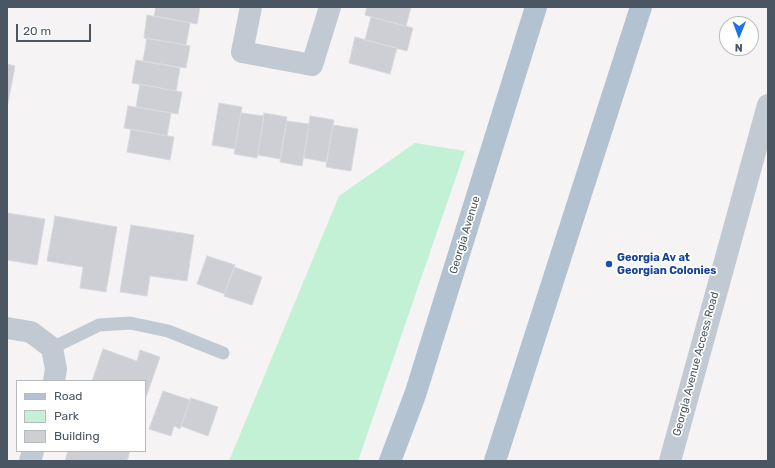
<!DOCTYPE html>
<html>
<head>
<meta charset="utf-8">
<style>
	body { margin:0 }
	#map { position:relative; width:775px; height:468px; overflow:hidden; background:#f5f3f3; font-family:Rubik,sans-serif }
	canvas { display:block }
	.frame { position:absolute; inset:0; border:8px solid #4a5661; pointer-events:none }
	.legend { position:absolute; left:16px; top:380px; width:130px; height:72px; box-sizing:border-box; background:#fff; border:1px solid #b7bbc0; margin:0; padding:5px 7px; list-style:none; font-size:12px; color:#4a5661 }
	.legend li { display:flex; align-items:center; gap:8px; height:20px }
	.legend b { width:20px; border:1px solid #b7bbc0 }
	.north { position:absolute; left:719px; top:16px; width:40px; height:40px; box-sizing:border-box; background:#fff; border:1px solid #b7bbc0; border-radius:50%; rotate:181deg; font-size:11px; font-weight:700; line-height:16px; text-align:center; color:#4a5661 }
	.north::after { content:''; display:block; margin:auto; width:14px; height:18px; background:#1a73e8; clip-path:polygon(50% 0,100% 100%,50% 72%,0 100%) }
	.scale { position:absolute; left:16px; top:24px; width:75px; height:18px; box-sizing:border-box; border:2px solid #4a5661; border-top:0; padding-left:5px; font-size:12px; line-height:14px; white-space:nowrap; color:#4a5661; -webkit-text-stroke:3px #fff; paint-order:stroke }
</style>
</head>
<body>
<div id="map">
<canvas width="775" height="468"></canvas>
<div class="frame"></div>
<ul class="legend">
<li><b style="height:5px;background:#b3c2d1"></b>Road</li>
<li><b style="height:11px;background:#c3f1d5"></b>Park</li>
<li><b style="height:11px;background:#cdcfd5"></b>Building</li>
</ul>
<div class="north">N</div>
<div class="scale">20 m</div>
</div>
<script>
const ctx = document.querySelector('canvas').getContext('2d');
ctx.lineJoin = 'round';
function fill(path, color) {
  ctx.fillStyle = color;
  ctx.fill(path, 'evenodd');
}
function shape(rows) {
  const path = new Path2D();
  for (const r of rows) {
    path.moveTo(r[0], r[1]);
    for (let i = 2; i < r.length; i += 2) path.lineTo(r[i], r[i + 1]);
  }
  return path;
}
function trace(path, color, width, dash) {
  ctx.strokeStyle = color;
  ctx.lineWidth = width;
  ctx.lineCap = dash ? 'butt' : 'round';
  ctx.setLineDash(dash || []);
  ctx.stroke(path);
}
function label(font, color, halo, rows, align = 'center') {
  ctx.font = font + ' Rubik,sans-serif';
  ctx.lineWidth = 3.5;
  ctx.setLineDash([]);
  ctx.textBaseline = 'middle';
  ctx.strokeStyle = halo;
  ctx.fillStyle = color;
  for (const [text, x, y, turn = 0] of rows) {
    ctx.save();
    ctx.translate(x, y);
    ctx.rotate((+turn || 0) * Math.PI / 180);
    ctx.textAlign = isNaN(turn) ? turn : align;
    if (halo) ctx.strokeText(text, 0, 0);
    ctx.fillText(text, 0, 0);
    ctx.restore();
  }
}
fill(shape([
	[415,143,465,151,358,461,229,461,339,196]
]), '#c3f1d5');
const building = shape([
	[156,7,200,7,197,24,154,16,156,7],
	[367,7,411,7,406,26,365,15,367,7],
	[147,15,190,23,186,45,144,38,147,15],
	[371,17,413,28,407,51,365,40,371,17],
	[355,37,397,48,390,74,349,63,355,37],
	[147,38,190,46,186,68,143,61,147,38],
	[136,60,180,68,176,91,132,83,136,60],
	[7,64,15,66,7,108,7,64],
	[140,84,182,92,178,114,136,107,140,84],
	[219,103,242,107,235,149,212,145,219,103],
	[128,106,171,113,167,136,124,128,128,106],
	[241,113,264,116,257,158,234,154,241,113],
	[264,113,287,117,280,159,258,155,264,113],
	[310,116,334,120,326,162,304,158,310,116],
	[287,121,309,124,302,166,280,162,287,121],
	[333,125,358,129,351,171,326,167,333,125],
	[131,129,174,137,170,160,127,152,131,129],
	[7,213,45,219,37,265,7,260,7,213],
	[55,216,117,227,106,292,80,288,83,267,47,261,55,216],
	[131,225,194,235,187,281,150,276,147,296,120,292,131,225],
	[207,256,235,265,225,294,197,284,207,256],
	[234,267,262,277,252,305,224,296,234,267],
	[103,349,137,361,140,350,160,357,145,400,145,381,92,381,103,349],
	[163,391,190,400,180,429,174,426,171,436,149,429,163,391],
	[191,398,218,407,208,436,181,426,191,398],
	[68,451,130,451,127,461,65,461,68,451]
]);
fill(building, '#cdcfd5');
trace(building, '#d7d9de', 1);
trace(shape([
	[52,348,99,325,130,323,168,331,223,353]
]), '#c1cad2', 13);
trace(shape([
	[251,7,242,52,312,65,330,7],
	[7,328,31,332,52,348,56,369,54,381],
	[30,461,33,451],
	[670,461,768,105]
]), '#c1cad2', 22);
trace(shape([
	[390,461,415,395,536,7],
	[495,461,641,7]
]), '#b3c2d1', 22);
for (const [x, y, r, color] of [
	[609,264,4,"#1a4fb4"]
]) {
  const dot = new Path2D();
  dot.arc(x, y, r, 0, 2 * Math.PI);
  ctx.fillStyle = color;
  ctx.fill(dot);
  trace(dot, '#fff', 1.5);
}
label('11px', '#4a5661', '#fff', [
	["Georgia Avenue",465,235,-73],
	["Georgia Avenue Access Road",696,364,-75]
]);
label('bold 11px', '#164399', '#fff', [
	["Georgia Av at",617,258],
	["Georgian Colonies",617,271]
], 'left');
</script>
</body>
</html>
